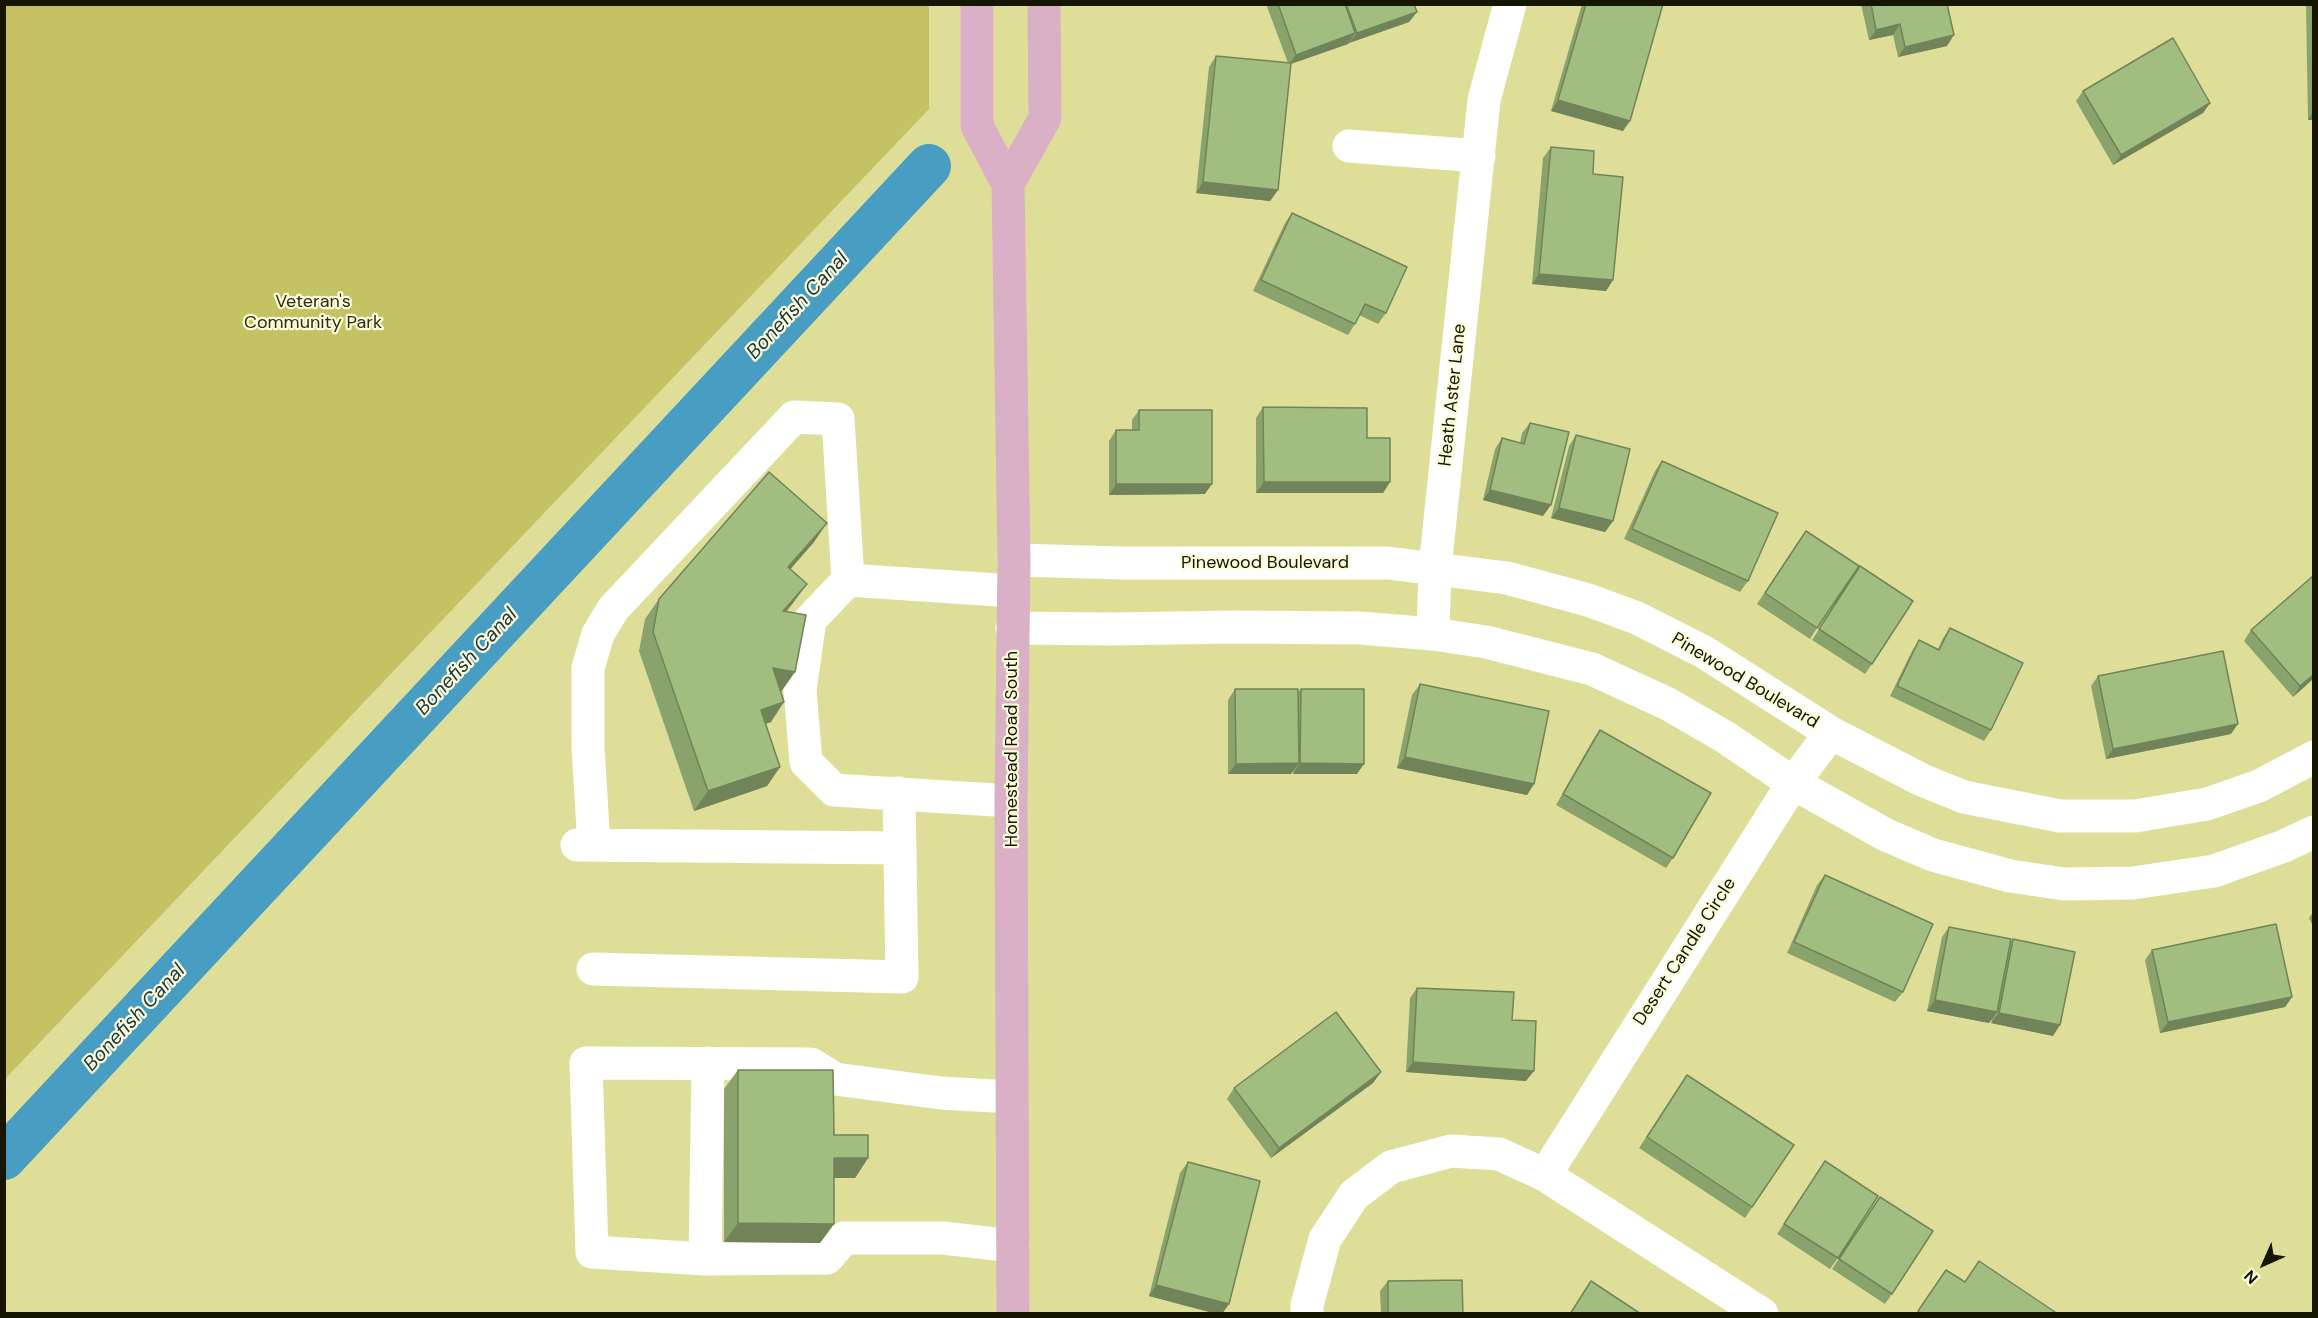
<!DOCTYPE html>
<html>
<head>
<meta charset="utf-8">
<style>
	body { margin:0 }
	#map { position:relative; width:2318px; height:1318px; overflow:hidden; background:#dfde99; font-family:"DM Sans",sans-serif }
	canvas { display:block }
	.frame { position:absolute; inset:0; border:6px solid #161500; pointer-events:none }
	.north { position:absolute; left:2234px; top:1234px; width:60px; height:60px; -webkit-text-stroke:4px #fdfddb; paint-order:stroke; rotate:225deg; font-size:16px; font-weight:700; line-height:24px; text-align:center; color:#161500 }
	.north::after { content:''; display:block; margin:auto; width:21px; height:27px; background:#161500; clip-path:polygon(50% 0,100% 100%,50% 72%,0 100%) }
</style>
</head>
<body>
<div id="map">
<canvas width="2318" height="1318"></canvas>
<div class="frame"></div>
<div class="north">N</div>
</div>
<script>
const ctx = document.querySelector('canvas').getContext('2d');
ctx.lineJoin = 'round';
function fill(path, color) {
  ctx.fillStyle = color;
  ctx.fill(path, 'evenodd');
}
function shape(rows) {
  const path = new Path2D();
  for (const r of rows) {
    path.moveTo(r[0], r[1]);
    for (let i = 2; i < r.length; i += 2) path.lineTo(r[i], r[i + 1]);
  }
  return path;
}
function trace(path, color, width, dash) {
  ctx.strokeStyle = color;
  ctx.lineWidth = width;
  ctx.lineCap = dash ? 'butt' : 'round';
  ctx.setLineDash(dash || []);
  ctx.stroke(path);
}
function label(font, color, halo, rows, align = 'center') {
  ctx.font = font + ' "DM Sans",sans-serif';
  ctx.lineWidth = 4.5;
  ctx.setLineDash([]);
  ctx.textBaseline = 'middle';
  ctx.strokeStyle = halo;
  ctx.fillStyle = color;
  for (const [text, x, y, turn = 0] of rows) {
    ctx.save();
    ctx.translate(x, y);
    ctx.rotate((+turn || 0) * Math.PI / 180);
    ctx.textAlign = isNaN(turn) ? turn : align;
    if (halo) ctx.strokeText(text, 0, 0);
    ctx.fillText(text, 0, 0);
    ctx.restore();
  }
}
fill(shape([
	[5,4,929,5,929,109,5,1079]
]), '#c4c262');
trace(shape([
	[4,1158,929,166]
]), '#489ec2', 44);
trace(shape([
	[1349,146,1479,156],
	[1014,560,1124,563,1388,563,1507,578,1588,600,1637,618,1704,652,1831,733,1922,780,1964,797,2060,816,2135,816,2207,804,2259,786,2314,757],
	[1012,628,1112,629,1234,627,1360,628,1433,634,1486,642,1592,669,1668,704,1725,737,1793,783,1886,835,1933,855,2010,876,2064,884,2133,883,2214,871,2284,846,2314,832],
	[1433,634,1435,568,1484,100,1510,4],
	[1011,801,834,790,806,762,800,690,810,620,848,580,1013,591],
	[577,845,900,848],
	[594,845,588,748,588,668,598,634,613,609,794,417,838,419,848,580],
	[593,969,902,977,899,793],
	[1012,1097,941,1093,835,1079,811,1064,586,1063,592,1252,705,1259,827,1258,844,1238,943,1238,1013,1246],
	[1545,1175,1793,783,1831,733],
	[705,1259,708,1063],
	[1307,1314,1307,1305,1325,1239,1354,1195,1391,1167,1451,1151,1499,1154,1545,1175,1762,1314]
]), '#fff', 33);
trace(shape([
	[977,4,977,126,1008,184,1014,560,1011,801,1013,1314],
	[1008,184,1045,118,1044,4]
]), '#d9b0c5', 33);
fill(shape([
	[1266,4,1414,4,1417,12,1409,22,1349,43,1349,42,1348,44,1290,64,1278,190,1270,201,1196,193,1209,67,1216,56,1288,63],
	[1582,4,1663,4,1623,131,1551,111],
	[1861,4,1947,4,1947,46,1898,57,1893,35,1869,40],
	[2306,4,2313,4,2313,120,2308,120],
	[2083,91,2210,103,2203,113,2113,165,2076,101],
	[1551,147,1593,174,1613,280,1606,291,1532,284,1543,158],
	[1292,213,1386,313,1378,324,1359,315,1355,324,1348,335,1253,291,1285,223],
	[1263,407,1367,438,1390,482,1383,493,1256,493,1256,418],
	[1139,410,1205,494,1109,495,1109,441,1116,430,1132,430,1132,420],
	[1530,423,1543,516,1483,500,1495,449,1502,438,1520,443,1522,433],
	[1576,435,1613,521,1605,532,1551,518,1569,446],
	[1662,461,1748,581,1740,592,1624,539,1655,471],
	[814,542,790,569,793,603,786,612,781,692,771,722,765,724,780,767,767,786,694,811,639,651,645,619,659,599],
	[1798,542,1817,628,1810,639,1757,604],
	[1860,566,1872,664,1865,674,1812,640],
	[1950,628,1991,730,1984,741,1890,696,1912,651,1919,640,1938,649,1943,638],
	[2251,630,2313,679,2293,697,2244,641],
	[2098,676,2231,734,2106,759,2091,686],
	[1420,684,1534,784,1527,795,1397,768,1412,695],
	[1235,689,1298,692,1301,689,1357,774,1293,774,1293,771,1291,774,1228,774,1228,700],
	[1600,730,1673,858,1666,868,1556,805,1593,740],
	[1825,875,1903,992,1895,1002,1787,953,1817,885],
	[2313,912,2313,926,2309,918],
	[1949,927,2010,943,2013,939,2053,1036,1991,1023,1992,1019,1989,1023,1927,1011,1942,937],
	[2152,950,2292,997,2285,1007,2160,1033,2145,960],
	[1417,988,1512,1020,1526,1081,1406,1072,1410,998],
	[738,1070,868,1158,855,1178,834,1178,834,1224,820,1243,724,1242,724,1089],
	[1381,1072,1373,1083,1271,1158,1227,1099,1234,1088],
	[1680,1086,1794,1145,1745,1218,1639,1148],
	[1825,1161,1838,1258,1830,1269,1777,1234],
	[1188,1162,1222,1314,1217,1314,1149,1296,1180,1173],
	[1880,1197,1892,1294,1885,1304,1832,1269],
	[1388,1281,1463,1314,1381,1314,1380,1291]
]), '#8aa36d');
fill(shape([
	[1417,12,1409,22,1349,43,1357,33],
	[1900,24,1893,35,1869,40,1876,30],
	[1355,33,1348,44,1288,65,1296,55],
	[1954,35,1947,46,1898,57,1905,47],
	[1558,100,1630,121,1623,131,1551,111],
	[2210,103,2203,113,2113,165,2121,155],
	[2313,112,2313,120,2308,120],
	[1203,182,1278,190,1270,201,1196,193],
	[1539,274,1613,280,1606,291,1532,284],
	[1264,482,1390,482,1383,493,1256,493],
	[1116,484,1212,484,1205,494,1109,495],
	[1490,490,1551,505,1543,516,1483,500],
	[1559,508,1613,521,1605,532,1551,518],
	[827,523,814,542,775,587,788,567],
	[807,584,793,603,769,631,783,611],
	[773,668,795,672,781,692],
	[2313,675,2313,679,2293,697,2300,686],
	[784,702,771,722,747,730,761,710],
	[2238,724,2231,734,2106,759,2113,749],
	[1405,757,1534,784,1527,795,1397,768],
	[1299,763,1291,774,1228,774,1236,764],
	[1300,763,1364,764,1357,774,1293,774],
	[780,767,767,786,694,811,708,791],
	[2292,997,2285,1007,2160,1033,2168,1022],
	[1935,1000,1997,1012,1989,1023,1927,1011],
	[1999,1013,2060,1025,2053,1036,1991,1023],
	[1413,1062,1534,1071,1526,1081,1406,1072],
	[1381,1072,1373,1083,1271,1158,1279,1148],
	[834,1158,868,1158,855,1178,820,1178],
	[738,1223,834,1224,820,1243,724,1242],
	[1156,1285,1229,1304,1222,1314,1217,1314,1149,1296]
]), '#718459');
const building = shape([
	[1278,4,1345,4,1355,33,1296,55,1278,4],
	[1346,4,1414,4,1417,12,1357,33,1346,4],
	[1586,4,1663,4,1630,121,1558,100,1586,4],
	[1871,4,1947,4,1954,35,1905,47,1900,24,1876,30,1871,4],
	[2173,38,2210,103,2121,155,2083,91,2173,38],
	[1216,56,1291,63,1278,190,1203,182,1216,56],
	[1551,147,1594,151,1593,174,1623,177,1613,280,1539,274,1551,147],
	[1292,213,1407,267,1386,313,1365,304,1355,324,1261,280,1292,213],
	[1263,407,1367,408,1367,438,1390,438,1390,482,1264,482,1263,407],
	[1139,410,1212,410,1212,484,1116,484,1116,430,1139,430,1139,410],
	[1530,423,1569,432,1551,505,1490,490,1502,438,1524,444,1530,423],
	[1576,435,1630,449,1613,521,1559,508,1576,435],
	[1662,461,1778,513,1748,581,1632,529,1662,461],
	[769,472,827,523,788,567,807,584,783,611,806,615,795,672,773,668,784,702,761,710,780,767,708,791,653,632,659,599,769,472],
	[1806,531,1859,566,1817,628,1765,593,1806,531],
	[1860,566,1913,601,1872,664,1819,629,1860,566],
	[2313,576,2313,675,2300,686,2251,630,2313,576],
	[1950,628,2023,663,1991,730,1897,686,1919,640,1939,650,1950,628],
	[2223,651,2238,724,2113,749,2098,676,2223,651],
	[1420,684,1549,711,1534,784,1405,757,1420,684],
	[1235,689,1298,689,1299,763,1236,764,1235,689],
	[1301,689,1364,689,1364,764,1300,763,1301,689],
	[1600,730,1711,793,1673,858,1563,794,1600,730],
	[1825,875,1933,924,1903,992,1794,942,1825,875],
	[2276,924,2292,997,2168,1022,2152,950,2276,924],
	[1949,927,2011,939,1997,1012,1935,1000,1949,927],
	[2013,939,2075,952,2060,1025,1999,1013,2013,939],
	[1417,988,1514,992,1512,1020,1536,1021,1534,1071,1413,1062,1417,988],
	[1336,1012,1381,1072,1279,1148,1234,1088,1336,1012],
	[738,1070,833,1070,834,1135,868,1135,868,1158,834,1158,834,1224,738,1223,738,1070],
	[1687,1075,1794,1145,1752,1207,1647,1137,1687,1075],
	[1825,1161,1878,1196,1838,1258,1784,1224,1825,1161],
	[1188,1162,1260,1181,1229,1304,1156,1285,1188,1162],
	[1880,1197,1933,1231,1892,1294,1839,1259,1880,1197],
	[1979,1261,2058,1314,1922,1314,1918,1311,1946,1270,1965,1282,1979,1261],
	[1462,1280,1463,1314,1388,1314,1388,1281,1462,1280],
	[1591,1281,1641,1314,1570,1314,1591,1281]
]);
fill(building, '#a1bd7f');
trace(building, '#718459', 1.5);
label('18px', '#2b2a13', '#fdfddb', [
	["Veteran's",313,302],
	["Community Park",313,323]
]);
label('18px', '#161500', '#fdfddb', [
	["Heath Aster Lane",1453,395,-84],
	["Pinewood Boulevard",1265,563],
	["Pinewood Boulevard",1745,681,31],
	["Homestead Road South",1012,749,-90],
	["Desert Candle Circle",1685,952,-57]
]);
label('italic 20px', '#1a3540', '#fdfddb', [
	["Bonefish Canal",798,306,-47],
	["Bonefish Canal",467,662,-47],
	["Bonefish Canal",135,1018,-47]
]);
</script>
</body>
</html>
